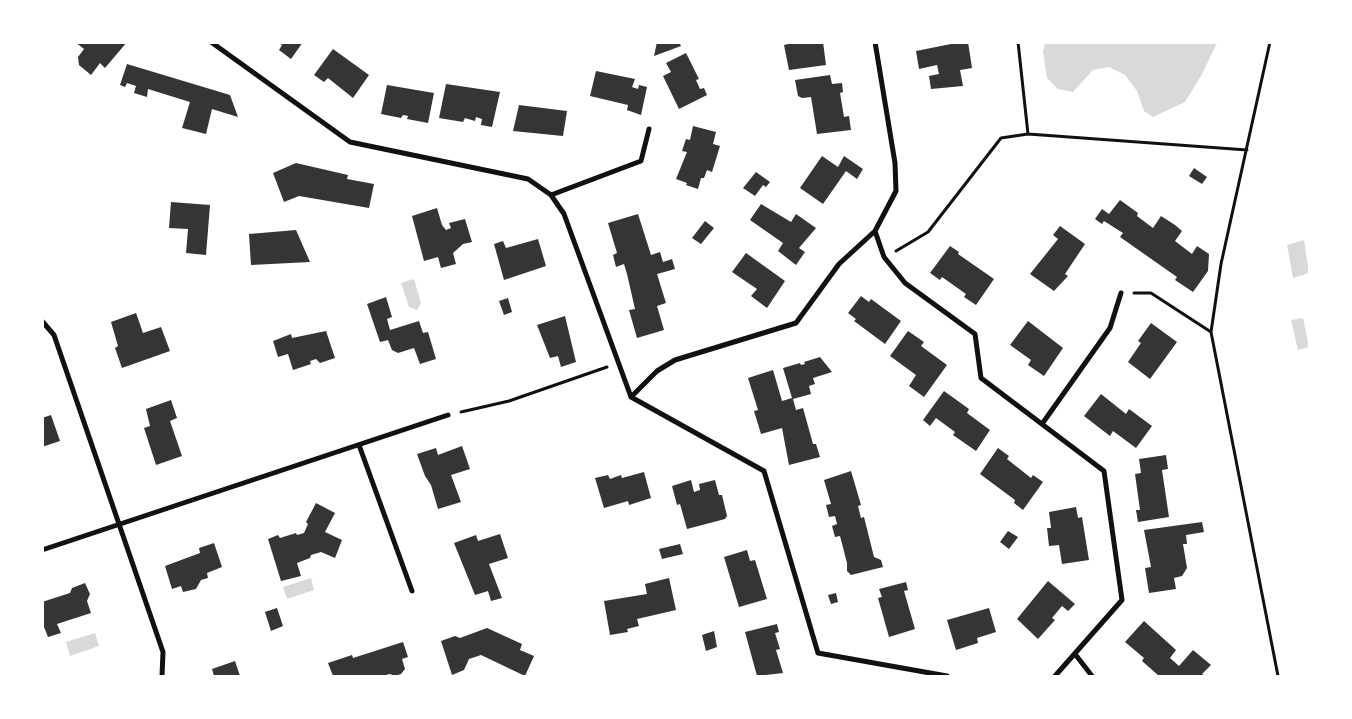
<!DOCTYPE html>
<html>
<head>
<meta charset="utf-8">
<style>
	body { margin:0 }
	#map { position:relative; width:1352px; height:719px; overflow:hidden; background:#fff; font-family:Mulish,sans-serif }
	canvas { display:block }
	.frame { position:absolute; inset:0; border:44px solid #fff; pointer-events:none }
</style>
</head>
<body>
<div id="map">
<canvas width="1352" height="719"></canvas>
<div class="frame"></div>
</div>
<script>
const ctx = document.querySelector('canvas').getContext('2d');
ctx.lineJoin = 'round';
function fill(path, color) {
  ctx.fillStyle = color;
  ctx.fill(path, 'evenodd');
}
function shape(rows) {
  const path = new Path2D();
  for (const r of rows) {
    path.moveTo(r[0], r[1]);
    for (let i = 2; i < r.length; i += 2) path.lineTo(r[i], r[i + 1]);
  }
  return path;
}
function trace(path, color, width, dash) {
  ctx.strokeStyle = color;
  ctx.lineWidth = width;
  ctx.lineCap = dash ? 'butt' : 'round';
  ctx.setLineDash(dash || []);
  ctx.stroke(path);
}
fill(shape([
	[1045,43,1045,42,1217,43,1201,76,1185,102,1153,117,1144,111,1137,91,1125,75,1109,67,1093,70,1073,92,1058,89,1047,78,1043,52],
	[1304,240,1309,273,1293,278,1287,245],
	[414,279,421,303,417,310,409,307,401,283],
	[1303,318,1309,347,1298,350,1291,320],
	[311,578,314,590,287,599,283,587],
	[95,633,99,646,70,656,66,642]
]), '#d9d9d9');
fill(shape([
	[75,42,127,42,105,68,100,63,91,75,79,65,78,57,84,49],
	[278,42,303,42,291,59,279,50,282,45],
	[657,42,679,42,681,46,654,56],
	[797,42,823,42,826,65,789,70,784,45],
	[961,42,968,42,972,68,960,70,963,86,931,89,929,76,939,74,937,65,919,69,916,51],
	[333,49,369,75,353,98,328,78,324,82,314,75],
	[686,53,699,79,696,80,700,89,704,88,707,95,679,109,663,76,671,72,666,63],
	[127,64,230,95,238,117,212,109,206,134,182,128,190,102,148,89,147,97,134,93,136,86,127,83,125,87,120,85],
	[596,71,635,79,632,87,638,89,639,85,647,87,641,115,627,110,628,105,590,96],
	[830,75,832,84,842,83,843,92,840,93,844,117,849,116,851,130,817,134,811,97,802,98,798,96,795,80],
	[446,84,500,92,492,127,481,125,482,119,476,117,475,121,465,118,463,122,439,118],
	[387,85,434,93,428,123,407,119,408,116,403,115,401,118,381,114],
	[519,105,567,111,563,136,513,131],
	[693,126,716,132,713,144,720,146,712,172,707,170,704,178,701,178,698,189,686,185,687,183,676,179,687,152,682,151,686,139,690,140],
	[822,156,838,167,844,156,863,169,857,179,846,171,823,204,800,188],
	[296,163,348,175,347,179,374,184,369,208,299,196,284,202,273,173],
	[1194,168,1207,177,1202,184,1189,176],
	[756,172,770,182,766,187,763,185,755,196,743,188],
	[1120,200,1138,213,1137,216,1153,228,1161,216,1175,225,1182,231,1175,241,1192,254,1197,246,1209,254,1208,271,1193,292,1175,280,1177,277,1120,237,1123,233,1104,221,1102,224,1095,219,1102,209,1109,214],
	[171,202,210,205,206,255,186,253,188,229,169,228],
	[761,204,791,222,796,214,816,228,799,248,805,252,796,265,778,251,783,243,750,220],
	[437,208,442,225,446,230,451,228,449,223,465,219,472,242,463,244,453,253,456,264,441,268,438,257,424,261,412,216],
	[638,214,651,255,660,252,663,262,672,259,675,269,657,274,666,303,657,306,664,330,637,338,629,310,635,309,627,274,624,264,616,267,613,255,617,253,608,223],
	[705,221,714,228,701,244,692,238],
	[1060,226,1085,244,1065,274,1068,276,1054,291,1030,274,1058,239,1053,235],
	[296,230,310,262,251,265,249,234],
	[538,239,546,266,504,280,494,244,503,241,506,248],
	[950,246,959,252,958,254,994,279,976,305,964,297,966,294,942,277,940,280,930,273],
	[746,253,785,281,767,308,751,296,757,289,732,272],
	[861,296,869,302,871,299,901,321,885,344,854,321,856,319,848,313],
	[386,297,392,317,387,319,390,330,419,321,423,333,428,332,436,359,420,364,414,348,398,353,392,350,388,340,380,342,367,304],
	[508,298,512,312,504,315,499,301],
	[136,313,143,333,161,327,170,351,122,368,115,348,118,346,111,322],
	[565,316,576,362,561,367,558,356,550,358,537,325],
	[1028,321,1063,348,1044,376,1028,365,1031,360,1010,345],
	[1151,323,1177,342,1150,379,1128,362,1141,343,1138,341],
	[326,331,335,358,320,363,316,359,310,361,311,364,293,370,288,354,278,357,273,341,291,334,292,338],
	[908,331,924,342,921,346,947,365,924,397,909,386,916,375,890,356],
	[820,357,832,372,813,378,815,384,809,386,811,394,793,399,796,410,803,408,813,444,816,444,820,457,789,465,782,428,761,434,754,411,758,410,748,378,773,370,782,401,792,398,783,368,800,363,801,365,805,364,804,362],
	[944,391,969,409,967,413,990,430,976,451,953,435,955,432,936,418,930,426,923,420],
	[1101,394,1126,414,1129,409,1152,426,1136,448,1113,431,1110,436,1084,416],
	[171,400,177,418,170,421,182,456,156,465,144,428,150,426,146,409],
	[51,415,60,441,42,447,42,418],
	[462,446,470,469,451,475,461,502,438,509,431,485,425,476,417,454,436,448,438,455],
	[998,448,1009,456,1007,459,1031,478,1033,475,1043,482,1023,510,1014,503,1015,500,980,474],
	[1166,455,1168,469,1162,470,1169,517,1138,522,1136,510,1140,510,1135,474,1141,473,1139,459],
	[851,471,861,505,858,506,861,518,864,517,874,557,881,560,883,567,851,575,847,571,847,563,840,536,835,537,832,526,837,524,835,516,829,517,826,505,831,504,824,480],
	[644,472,651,498,629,505,628,501,604,508,595,478,608,475,610,479,621,475,622,478],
	[691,480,694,492,700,490,699,484,715,480,719,495,722,495,727,516,725,519,687,529,680,504,677,505,672,486],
	[316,503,335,513,325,532,342,540,335,558,321,552,311,555,310,558,297,563,301,576,281,581,268,539,278,535,280,538,296,533,297,535,304,533,308,524,306,522],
	[1076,507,1078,518,1082,517,1089,560,1062,564,1059,545,1049,546,1047,528,1051,528,1049,512],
	[1202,522,1204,532,1186,535,1187,544,1183,544,1187,568,1182,576,1174,578,1176,589,1149,593,1145,568,1151,567,1144,530],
	[1008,531,1018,537,1009,549,1000,542],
	[500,534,508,558,489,564,502,598,491,601,488,591,475,595,454,543,476,535,478,541],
	[214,543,222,567,207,573,208,578,201,580,196,589,183,592,181,586,172,589,165,566,200,553,199,548],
	[680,544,683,554,662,559,659,549],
	[747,550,750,561,755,560,767,599,739,607,724,557],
	[669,578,676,610,637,619,639,626,627,629,628,632,610,635,604,601,647,594,645,584],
	[1048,581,1075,604,1068,611,1062,606,1052,618,1055,620,1038,639,1017,619],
	[906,582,908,590,904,591,915,629,889,637,878,598,882,597,879,589],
	[85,583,90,594,87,601,91,613,57,624,61,633,48,637,42,622,42,602,70,593,72,588],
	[836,593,838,602,831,604,828,595],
	[277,608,283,626,271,631,265,612],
	[989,608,996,632,977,638,978,643,956,650,947,620],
	[1144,621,1176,650,1170,658,1179,666,1193,650,1211,665,1202,674,1205,676,1159,676,1142,661,1144,658,1125,642],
	[777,624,779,632,775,633,780,649,776,650,783,673,757,676,745,632],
	[487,628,522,644,520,650,534,656,525,676,481,655,469,659,464,670,452,675,441,641,455,636,460,638],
	[714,631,717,647,706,651,702,635],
	[403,642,408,657,402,659,405,669,401,674,395,676,390,674,381,676,333,676,328,663,352,655,353,658],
	[235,661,240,676,214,676,212,669]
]), '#353535');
trace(shape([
	[1018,42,1028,134],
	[1270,42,1221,264,1211,332,1278,676],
	[896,251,928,232,1001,138,1028,134,1247,150],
	[1134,293,1151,293,1211,332],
	[461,412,509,401,607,367]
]), '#111', 3);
trace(shape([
	[211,42,350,142,528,179,551,195,564,214,631,397],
	[551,195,641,161,649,129],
	[875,231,884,257,905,283,975,334,981,378,1104,471,1122,600,1055,676],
	[42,321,54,335,163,652,162,676],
	[631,397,657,371,675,360,796,323,839,264,875,231,896,191,895,163,875,42],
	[631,397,764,471,818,653,947,676],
	[1042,424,1110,328,1121,293],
	[359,445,412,591],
	[42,550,448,415],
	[1075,654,1092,676]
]), '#111', 5);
</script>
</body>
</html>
